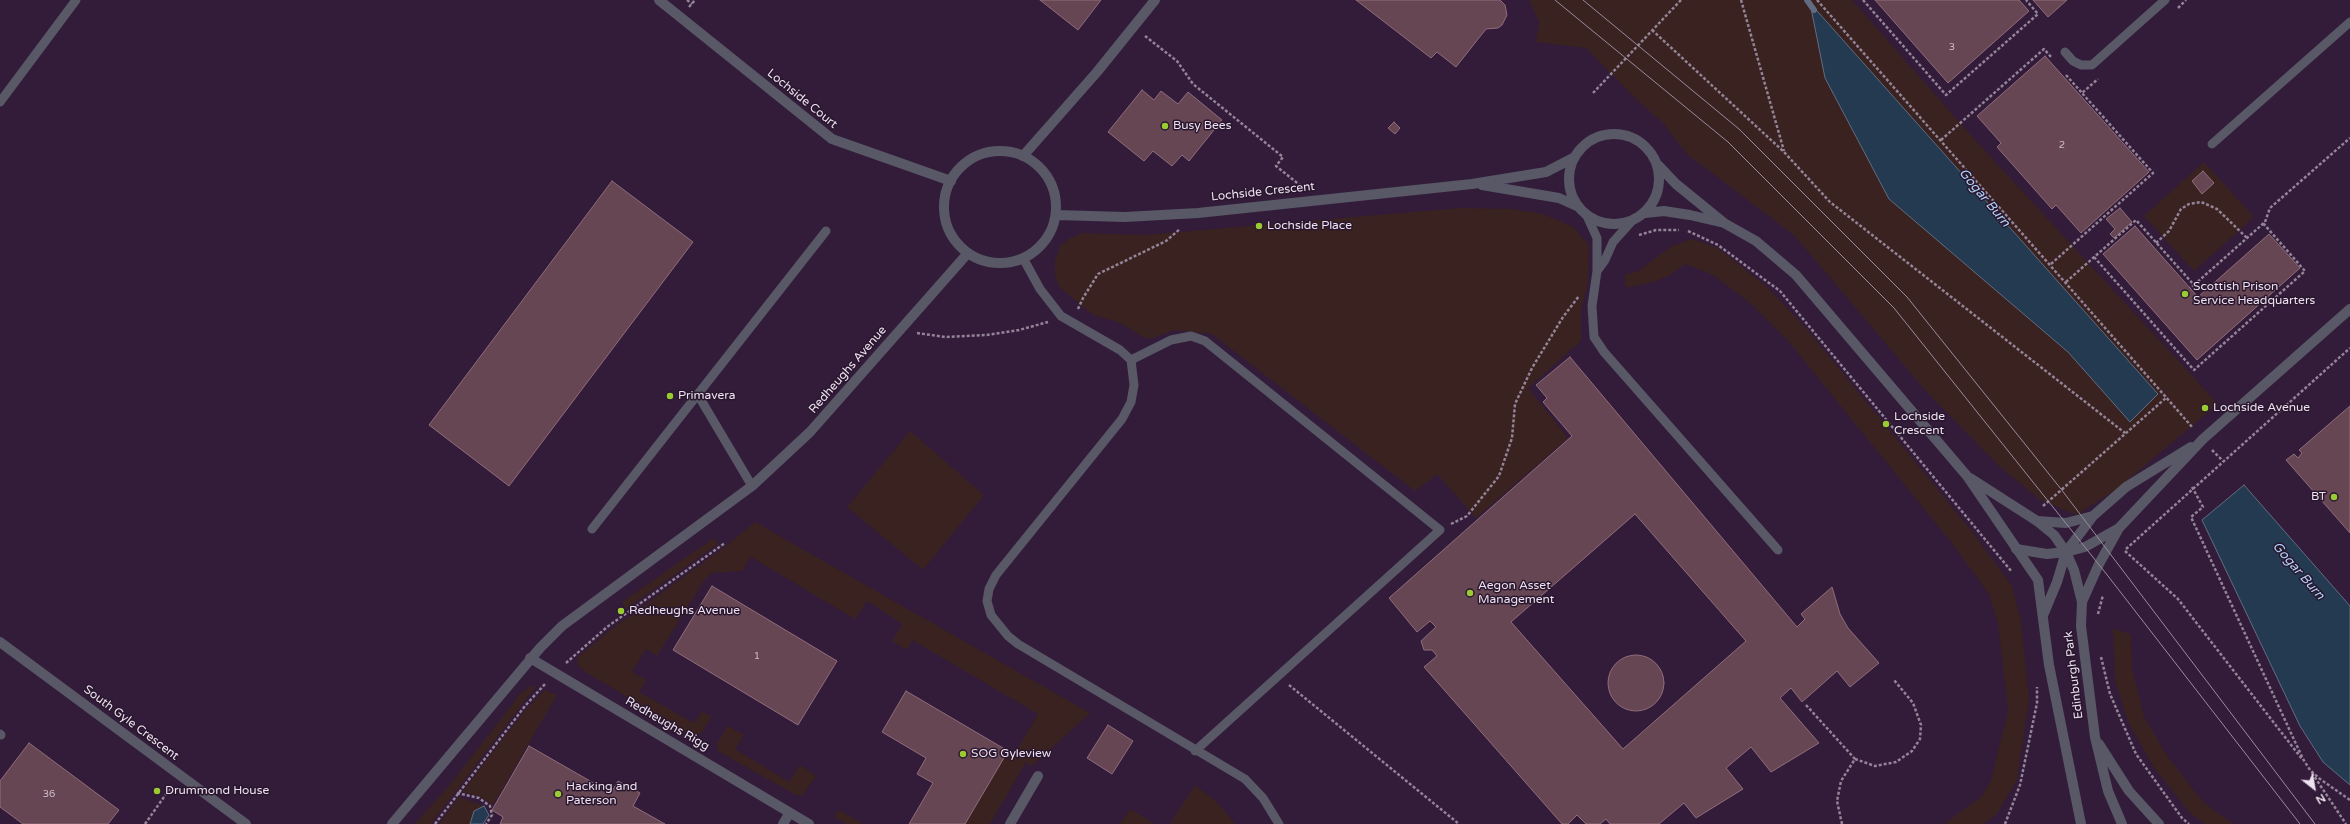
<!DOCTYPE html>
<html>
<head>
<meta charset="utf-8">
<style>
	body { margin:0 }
	#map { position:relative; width:2350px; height:824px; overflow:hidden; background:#29172e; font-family:"Varela Round",sans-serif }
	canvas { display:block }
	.north { position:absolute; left:2294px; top:768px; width:40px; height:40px; -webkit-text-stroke:3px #29172e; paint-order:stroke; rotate:149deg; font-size:11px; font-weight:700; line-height:16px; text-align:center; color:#eee1f1 }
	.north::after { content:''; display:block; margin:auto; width:14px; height:18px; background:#eee1f1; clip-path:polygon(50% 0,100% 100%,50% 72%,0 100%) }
</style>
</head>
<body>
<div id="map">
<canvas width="2350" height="824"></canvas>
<div class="north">N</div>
</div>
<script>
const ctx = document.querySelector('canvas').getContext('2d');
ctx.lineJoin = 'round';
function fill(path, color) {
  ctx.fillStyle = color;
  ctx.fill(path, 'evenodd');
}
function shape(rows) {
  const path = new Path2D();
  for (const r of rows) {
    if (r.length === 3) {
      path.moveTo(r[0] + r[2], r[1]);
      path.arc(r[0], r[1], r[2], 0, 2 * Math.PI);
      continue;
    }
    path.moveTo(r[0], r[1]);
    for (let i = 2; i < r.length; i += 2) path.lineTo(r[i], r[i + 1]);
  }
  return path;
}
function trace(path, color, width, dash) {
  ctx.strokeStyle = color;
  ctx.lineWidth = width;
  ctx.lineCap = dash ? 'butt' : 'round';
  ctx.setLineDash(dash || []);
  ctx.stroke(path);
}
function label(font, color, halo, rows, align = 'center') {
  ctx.font = font + ' "Varela Round",sans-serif';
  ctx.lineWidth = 3;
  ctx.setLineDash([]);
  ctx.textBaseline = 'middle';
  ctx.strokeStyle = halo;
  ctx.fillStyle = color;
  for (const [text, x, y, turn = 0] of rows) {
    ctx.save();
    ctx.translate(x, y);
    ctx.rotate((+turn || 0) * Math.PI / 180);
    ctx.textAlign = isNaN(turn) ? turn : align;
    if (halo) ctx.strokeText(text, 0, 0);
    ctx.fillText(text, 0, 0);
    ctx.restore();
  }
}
fill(shape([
	[0,0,2350,0,2350,824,0,824]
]), '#321c39');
fill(shape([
	[1529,0,1852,0,1976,141,2218,404,2117,489,2076,515,2039,499,1998,465,1925,390,1795,236,1687,154,1663,123,1634,97,1586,48,1536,42,1539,22],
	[2204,162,2254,217,2194,271,2144,216],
	[1460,208,1512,209,1543,214,1572,226,1589,245,1588,282,1581,310,1581,341,1528,388,1568,438,1476,518,1437,474,1415,491,1212,334,1174,330,1153,338,1145,338,1118,322,1093,315,1059,287,1055,275,1055,261,1060,246,1070,238,1083,233,1144,235],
	[1692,239,1718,248,1767,287,1805,327,1970,529,2012,586,2021,621,2029,699,2017,780,1997,814,1984,824,1944,824,1981,797,1991,781,2008,710,1998,624,1989,594,1951,542,1789,342,1748,301,1713,275,1685,264,1670,275,1653,282,1626,288,1624,275,1638,271,1672,246],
	[910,431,984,495,923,570,847,507],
	[755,522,1090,713,1032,766,1026,762,990,824,965,824,1008,751,1014,755,1038,714,912,640,907,650,892,641,903,624,867,601,855,619,751,557,742,571,712,573,705,579,657,656,646,649,632,672,646,680,639,692,694,723,702,711,712,717,701,733,694,737,587,673,578,666,577,658,609,631,722,549],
	[714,538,718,544,626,609,622,602],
	[2113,629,2131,634,2132,668,2144,717,2168,757,2203,802,2233,824,2205,824,2190,813,2153,766,2128,721,2115,680],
	[537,685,431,824,415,824,448,787,521,693,529,687],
	[545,690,557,695,493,805,479,796,462,792,527,708],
	[728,726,744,735,735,749,789,782,800,765,816,776,805,792,801,796,794,794,718,751,717,743],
	[1195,785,1217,802,1235,824,1170,824],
	[459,797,484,806,474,811,470,824,439,824],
	[1130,809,1155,824,1120,824],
	[839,810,863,824,846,824,834,817]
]), '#3a2220');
const water = shape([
	[1810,3,2158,394,2130,422,2068,352,1889,199,1825,78,1810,3],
	[2244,485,2350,606,2350,785,2323,762,2300,726,2202,520,2244,485],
	[484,806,489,815,483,824,470,824,474,811,484,806]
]);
fill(water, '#243a51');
trace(water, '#616c81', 1);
trace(shape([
	[1807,0,1814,10]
]), '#616c81', 6);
const building = shape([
	[1040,0,1101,0,1078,30,1040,0],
	[1356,0,1500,0,1505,5,1507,15,1502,25,1498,28,1486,29,1456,67,1437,52,1431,58,1356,0],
	[1875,0,2019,0,2029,11,1948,83,1875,0],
	[2033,0,2067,0,2048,17,2033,0],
	[2045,56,2149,172,2081,233,2056,205,2052,209,1997,147,2001,143,1977,116,2045,56],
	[1142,90,1154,100,1161,91,1178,104,1188,92,1222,120,1189,161,1182,155,1172,166,1153,151,1144,161,1108,132,1142,90],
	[1394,122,1400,128,1395,134,1388,128,1394,122],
	[2203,171,2214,183,2202,194,2192,181,2203,171],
	[612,181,693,242,509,486,429,425,612,181],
	[2120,208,2132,222,2114,238,2110,234,2115,229,2106,219,2120,208],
	[2135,226,2198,297,2269,234,2300,268,2197,360,2103,254,2135,226],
	[1570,357,1797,627,1805,619,1801,614,1832,587,1840,614,1848,628,1879,663,1850,687,1837,671,1802,702,1791,688,1780,698,1819,743,1771,772,1751,747,1726,768,1743,789,1696,818,1684,803,1659,824,1610,824,1606,819,1600,824,1586,824,1577,815,1568,824,1562,824,1424,667,1437,656,1432,650,1424,650,1421,641,1436,627,1430,621,1417,632,1389,598,1572,436,1543,402,1547,398,1536,385,1570,357],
	[1635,514,1746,641,1623,749,1511,622,1635,514],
	[2350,406,2350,533,2286,460,2294,454,2298,458,2302,453,2299,450,2350,406],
	[712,586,837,661,798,725,673,650,712,586],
	[1636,683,28],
	[906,691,1008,751,965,824,909,824,933,783,917,774,926,758,882,732,906,691],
	[1108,725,1133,741,1112,774,1087,758,1108,725],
	[29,743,119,810,108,824,23,824,0,807,0,781,29,743],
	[529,746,611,793,618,781,640,793,633,806,665,824,500,824,503,817,492,810,529,746]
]);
fill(building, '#674654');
trace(building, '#906c7b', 1);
trace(shape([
	[687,0,692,4],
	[1741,0,1784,151],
	[1817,0,2193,428],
	[1863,0,1946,95,2038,14,2026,0],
	[689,7,695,0],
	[2178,8,2186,0],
	[1652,30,1784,152,1830,202,2125,433],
	[1145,36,1177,61,1193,84,1283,157,1276,166,1301,186],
	[2066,75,2082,93,2098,79],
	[1593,93,1681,0],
	[1941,140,2044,49,2051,57],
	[1688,231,1718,245,1780,291,2012,572],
	[1639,235,1656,230,1679,230],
	[2156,243,2169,231,2181,209,2189,204,2201,202,2217,209,2247,238],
	[2094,257,2194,370,2305,271,2263,223],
	[2051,264,2153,173,2082,93],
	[2066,282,2136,220,2194,285,2190,288],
	[2194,285,2265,222,2270,208,2350,138],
	[1078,309,1083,298,1098,274,1166,241,1180,229],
	[917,333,945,337,986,335,1019,330,1048,322],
	[2212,450,2223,461],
	[2192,487,2203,507,2191,517,2303,759,2310,770,2320,779,2350,800],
	[2043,506,2167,397],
	[1451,524,1467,516,1499,476,1512,438,1515,404,1532,368,1563,317,1579,296],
	[2126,549,2350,348],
	[2125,551,2178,599,2302,759],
	[2098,614,2103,595],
	[2101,657,2110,694,2136,754,2182,818,2189,824],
	[566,663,607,627,725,543],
	[1289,685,1459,824],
	[1806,705,1855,759,1841,781,1837,801,1842,824],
	[1855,759,1875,766,1896,762,1912,751,1920,739,1921,725,1913,703,1894,680],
	[2312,773,2346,824],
	[457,793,479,798,490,806,492,815,486,824],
	[145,824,171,787],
	[435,824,525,706,545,684],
	[2005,824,2020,785,2037,703,2037,687]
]), '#948498', 2.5, [3, 2]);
trace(shape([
	[2065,52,2073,61,2081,65,2092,65,2165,0],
	[0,102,76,0],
	[2212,144,2350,22],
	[1587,216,1597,238,1597,271,1592,306,1594,337,1604,352,1778,550],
	[1023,258,1040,289,1061,316,1120,350,1131,360,1134,385,1131,402,1122,419,996,575,989,589,987,601,991,615,1008,636,1018,644,1245,779,1263,798,1279,824],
	[1597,271,1605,260,1613,242,1631,222],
	[1131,360,1171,340,1191,336,1205,341,1440,530,1195,751],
	[698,395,752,486],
	[592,529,826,231],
	[0,734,1,735]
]), '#585866', 9);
trace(shape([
	[659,0,832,139,951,181],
	[1023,156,1097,72,1155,0],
	[2037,521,2066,523,2093,516],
	[2016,549,2047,554,2066,552,2085,547,2119,528,2203,439,2350,309],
	[2082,602,2099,564,2119,528],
	[2044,613,2057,582,2066,552,2093,516,2126,487,2191,447],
	[530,658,809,824],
	[783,824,789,814],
	[1010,824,1038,776]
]), '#585866', 10);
trace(shape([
	[1614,179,45],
	[1000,207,56],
	[1658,165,1676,184,1724,223,1756,241,1796,275,1967,476,2038,580,2049,665,2081,824],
	[1482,185,1559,198,1579,207],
	[1645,213,1664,211,1690,215,1720,222],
	[1056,215,1125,217,1198,213,1472,184,1546,172,1575,157],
	[1970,478,2037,521,2054,535,2066,552,2074,570,2082,602,2081,626,2095,737,2108,791,2122,824],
	[0,642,246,824],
	[2099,744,2129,791,2159,824],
	[392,824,540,648,562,626,752,486,810,432,968,253]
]), '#585866', 10);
trace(shape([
	[1555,0,1728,142,1894,308,2108,576,2300,824],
	[1583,0,1739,129,1907,297,2061,489,2315,824]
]), '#9a8b9e', 1);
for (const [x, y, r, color] of [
	[1165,126,4,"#9bcb32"],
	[1259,226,4,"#9bcb32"],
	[2185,294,4,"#9bcb32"],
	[670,396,4,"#9bcb32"],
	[2205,408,4,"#9bcb32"],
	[1886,424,4,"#9bcb32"],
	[2334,497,4,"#9bcb32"],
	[1470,593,4,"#9bcb32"],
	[621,611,4,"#9bcb32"],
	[963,754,4,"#9bcb32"],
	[157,791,4,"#9bcb32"],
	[558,794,4,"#9bcb32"]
]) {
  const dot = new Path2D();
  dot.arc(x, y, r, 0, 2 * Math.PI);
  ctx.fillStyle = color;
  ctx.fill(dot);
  trace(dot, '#29172e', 1.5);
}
label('10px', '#ccbaca', null, [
	["3",1952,47],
	["2",2062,145],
	["1",757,656],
	["36",49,794]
]);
label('12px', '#eee1f1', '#29172e', [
	["Lochside Court",802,99,39],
	["Lochside Crescent",1263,192,-6],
	["Redheughs Avenue",848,370,-49],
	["Edinburgh Park",2074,675,-97],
	["South Gyle Crescent",131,723,37],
	["Redheughs Rigg",667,724,30]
]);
label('12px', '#eee1f1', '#29172e', [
	["Busy Bees",1173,126],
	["Lochside Place",1267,226],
	["Scottish Prison",2193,287],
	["Service Headquarters",2193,301],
	["Primavera",678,396],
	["Lochside Avenue",2213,408],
	["Lochside",1894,417],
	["Crescent",1894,431],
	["BT",2326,497,"right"],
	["Aegon Asset",1478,586],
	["Management",1478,600],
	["Redheughs Avenue",629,611],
	["SOG Gyleview",971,754],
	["Hacking and",566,787],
	["Paterson",566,801],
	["Drummond House",165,791]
], 'left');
label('italic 13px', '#b1d3f9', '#29172e', [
	["Gogar Burn",1984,198,50],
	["Gogar Burn",2298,571,49]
]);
</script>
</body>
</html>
